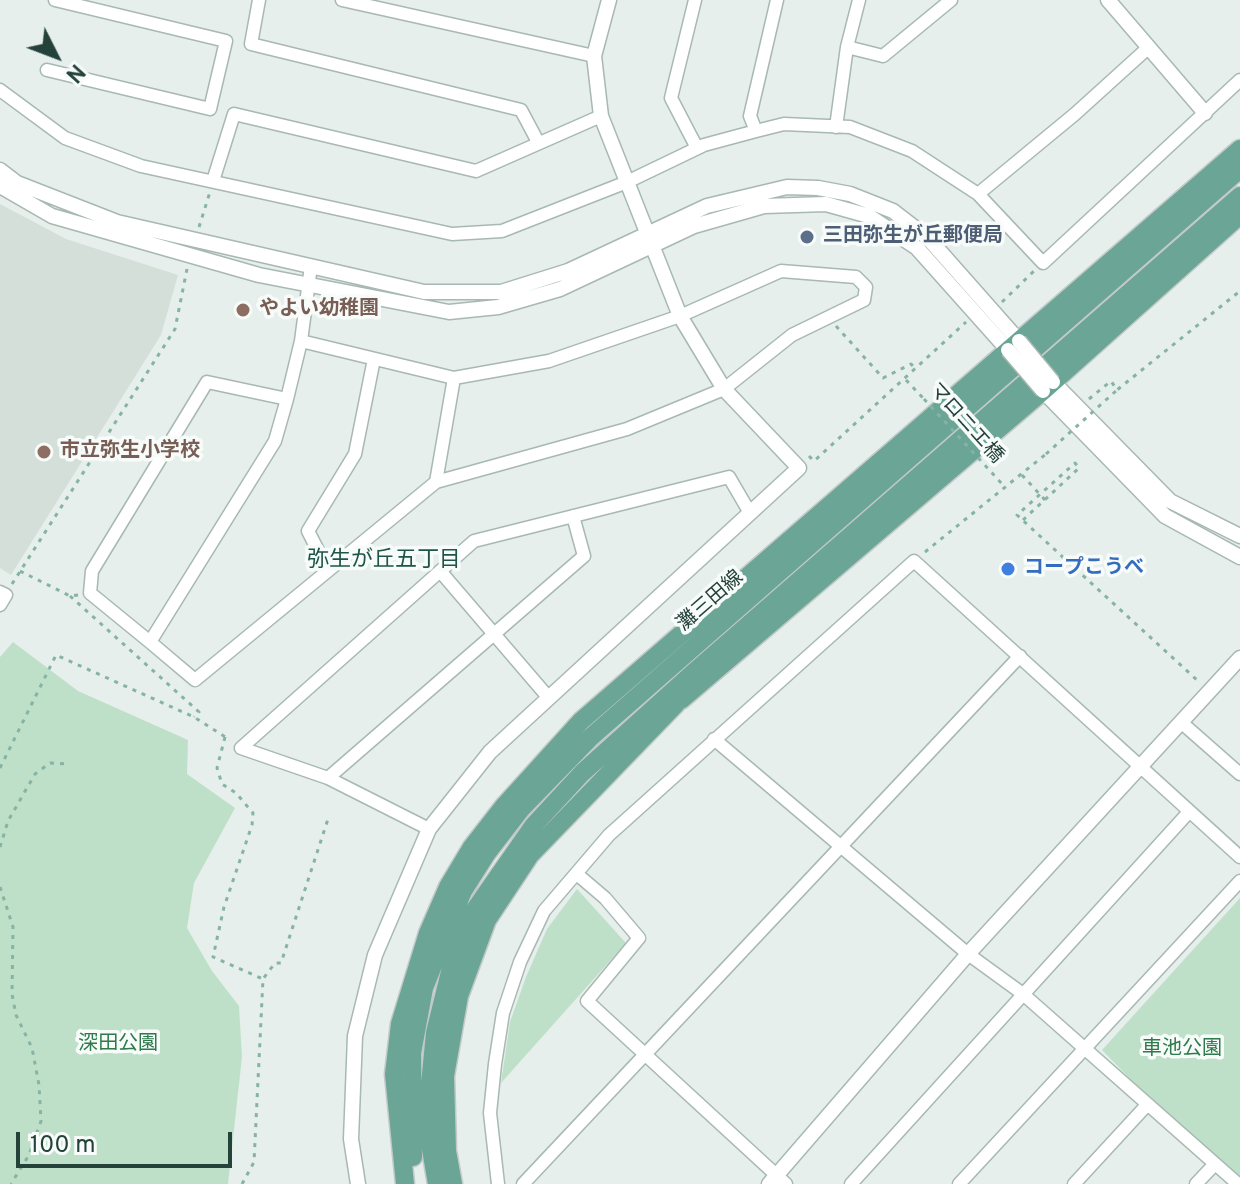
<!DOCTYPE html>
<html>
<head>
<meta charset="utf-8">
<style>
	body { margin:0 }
	#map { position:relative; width:1240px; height:1184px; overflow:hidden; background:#e6efeb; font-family:Overpass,sans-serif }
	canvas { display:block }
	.north { position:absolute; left:16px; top:16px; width:80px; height:80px; -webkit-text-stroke:6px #f7fbf9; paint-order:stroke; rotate:132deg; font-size:22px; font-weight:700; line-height:32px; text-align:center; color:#24423a }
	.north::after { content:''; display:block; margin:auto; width:28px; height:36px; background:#24423a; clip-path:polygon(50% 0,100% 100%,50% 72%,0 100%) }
	.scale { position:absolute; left:16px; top:1132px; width:216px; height:36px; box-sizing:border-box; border:4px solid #24423a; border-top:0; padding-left:10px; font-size:24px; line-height:28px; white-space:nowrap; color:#24423a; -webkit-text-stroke:6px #f7fbf9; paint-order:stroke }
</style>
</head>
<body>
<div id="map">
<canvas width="1240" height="1184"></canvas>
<div class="north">N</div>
<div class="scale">100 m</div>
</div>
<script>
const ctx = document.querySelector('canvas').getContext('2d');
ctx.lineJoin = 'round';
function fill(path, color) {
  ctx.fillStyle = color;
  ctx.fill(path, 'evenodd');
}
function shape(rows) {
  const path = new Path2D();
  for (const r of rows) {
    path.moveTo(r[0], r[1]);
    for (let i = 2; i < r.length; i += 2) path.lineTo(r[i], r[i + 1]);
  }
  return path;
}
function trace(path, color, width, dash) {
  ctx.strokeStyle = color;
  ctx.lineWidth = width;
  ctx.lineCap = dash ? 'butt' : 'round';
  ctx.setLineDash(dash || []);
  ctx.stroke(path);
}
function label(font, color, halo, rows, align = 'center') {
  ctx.font = font + ' Overpass,"Noto Sans JP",sans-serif';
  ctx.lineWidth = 7;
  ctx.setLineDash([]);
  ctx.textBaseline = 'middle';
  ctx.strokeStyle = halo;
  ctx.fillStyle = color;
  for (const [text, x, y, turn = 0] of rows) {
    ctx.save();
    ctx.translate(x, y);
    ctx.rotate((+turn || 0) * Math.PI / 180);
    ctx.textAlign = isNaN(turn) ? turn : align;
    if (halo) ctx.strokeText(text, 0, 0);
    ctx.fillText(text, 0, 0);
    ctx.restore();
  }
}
fill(shape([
	[0,204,66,239,178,275,161,335,11,575,0,568]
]), '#d4dfda');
fill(shape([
	[13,642,78,691,188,740,187,774,235,808,194,883,187,928,212,971,239,1006,242,1057,228,1184,0,1184,0,657],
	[577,889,626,943,501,1083,510,1022,526,977,547,929],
	[1240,898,1240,1179,1214,1165,1102,1050]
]), '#bfe0c8');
const minor = shape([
	[259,0,251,44,521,110,538,142],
	[342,0,594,56],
	[695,0,671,98,697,148],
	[847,47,883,56,951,0],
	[47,70,210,109,226,41,55,0],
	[0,90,65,138,141,166,452,234,502,231,627,182,704,145,756,131,784,124,850,127,912,151,978,194,1043,263,1240,80],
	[836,127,847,47,859,0],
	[756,131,750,116,777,0],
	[213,181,234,114,476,171,601,116],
	[978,194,1075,114,1149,47],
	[287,399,301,341,311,266],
	[436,482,454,378],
	[328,570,308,531,355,454,374,359],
	[440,571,548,697],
	[0,592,6,595,0,605],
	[150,642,275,441,287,399,207,382,92,571,90,593,150,642,195,680,436,482,627,429,724,389,792,335,864,300,866,287,856,277,781,271,680,316,549,361,454,378,301,341],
	[1182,723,1240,774],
	[714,739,968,954,1023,994,1238,1184],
	[328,778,584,556,573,516],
	[429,829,328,778,241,748,474,541,729,477,750,513],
	[578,875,605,898,639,938,587,1001,786,1184],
	[498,1184,490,1113,495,1064,503,1013,520,962,544,911,609,835,914,561,1240,857],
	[523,1184,1020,656],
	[851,1184,1188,813],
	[959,1184,1240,881],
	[1074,1184,1146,1106],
	[1196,1184,1214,1165]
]);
const tertiary = shape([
	[1108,0,1205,113],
	[0,170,17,183,117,222,424,292,501,292,568,271,707,206,787,187,818,188,850,194,893,211,928,238,1019,341],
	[0,186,52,216,259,275,449,312,498,307,560,289,694,226,764,206,826,204,869,216,917,248,1008,350],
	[1053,382,1170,501,1240,536],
	[1043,391,1165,516,1240,557],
	[358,1184,351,1139,355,1036,375,955,429,829,490,752,799,468,724,389,680,316,601,116,594,56,609,0],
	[769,1184,968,954,1240,658]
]);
const primary = shape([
	[681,700,1043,391,1240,215],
	[413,1157,412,1053,424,988,463,891,487,853,521,809,591,737,1240,169],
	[405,1184,394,1074,400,1024,428,933,448,887,472,847,504,806,581,721,1240,149],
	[437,1184,431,1149,429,1095,435,1033,451,968,474,911,534,825,582,773,693,673,1240,196],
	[453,1184,447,1151,445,1076,459,996,487,920,530,855,676,704]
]);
trace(minor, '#a8b8b2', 15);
trace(tertiary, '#a8b8b2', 17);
trace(primary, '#c2cac8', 21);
trace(shape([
	[199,227,210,192],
	[1002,302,1034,271],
	[836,326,883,378,911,364,916,369],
	[906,380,924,399],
	[1089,399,1111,381,1117,390,1240,291],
	[809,456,814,461,966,322],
	[1023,520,1079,468,1075,463,1017,515,1198,681],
	[925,552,1046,454],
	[20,571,70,596,78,595],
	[12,584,175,329,187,269],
	[70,596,199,712,194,717],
	[225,737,217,768,222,784,236,793,253,813,252,825,224,907,213,957,263,979],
	[0,768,56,655,194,717,230,740],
	[0,847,8,821,35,774,50,763,70,764],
	[0,887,13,927,12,994,16,1015,32,1048,39,1085,41,1121,29,1155,11,1184],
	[242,1184,254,1162,263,979,275,963,281,963,328,819]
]), '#86b3a5', 3, [4, 6]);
trace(minor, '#fff', 12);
trace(tertiary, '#fff', 14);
trace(primary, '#6aa596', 18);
const tertiaryBridge = shape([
	[1019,341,1053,382],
	[1008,350,1043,391]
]);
trace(tertiaryBridge, '#a8b8b2', 17, []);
trace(shape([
	[924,399,1004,486],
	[1046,454,1117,390],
	[1022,475,1045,500]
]), '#86b3a5', 3, [4, 6]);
trace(tertiaryBridge, '#fff', 14);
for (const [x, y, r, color] of [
	[807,237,8,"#5c6f8a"],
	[243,310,8,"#8d6e63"],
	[44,452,8,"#8d6e63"],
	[1008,569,8,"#3f7fe0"]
]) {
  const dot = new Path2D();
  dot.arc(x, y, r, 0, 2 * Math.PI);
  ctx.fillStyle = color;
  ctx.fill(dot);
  trace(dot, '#f7fbf9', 3);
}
label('bold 20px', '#4e5e75', '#f7fbf9', [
	["三田弥生が丘郵便局",823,237]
], 'left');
label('bold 20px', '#785e54', '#f7fbf9', [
	["やよい幼稚園",259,310],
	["市立弥生小学校",60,452]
], 'left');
label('20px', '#24423a', '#f7fbf9', [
	["マロニエ橋",965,424,48],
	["灘三田線",711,602,-41]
]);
label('bold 20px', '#366cbe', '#f7fbf9', [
	["コープこうべ",1024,569]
], 'left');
label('20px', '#2d7a4b', '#f7fbf9', [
	["深田公園",118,1045],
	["車池公園",1182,1050]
]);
label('22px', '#1f5548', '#f7fbf9', [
	["弥生が丘五丁目",384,562]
]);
</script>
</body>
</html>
